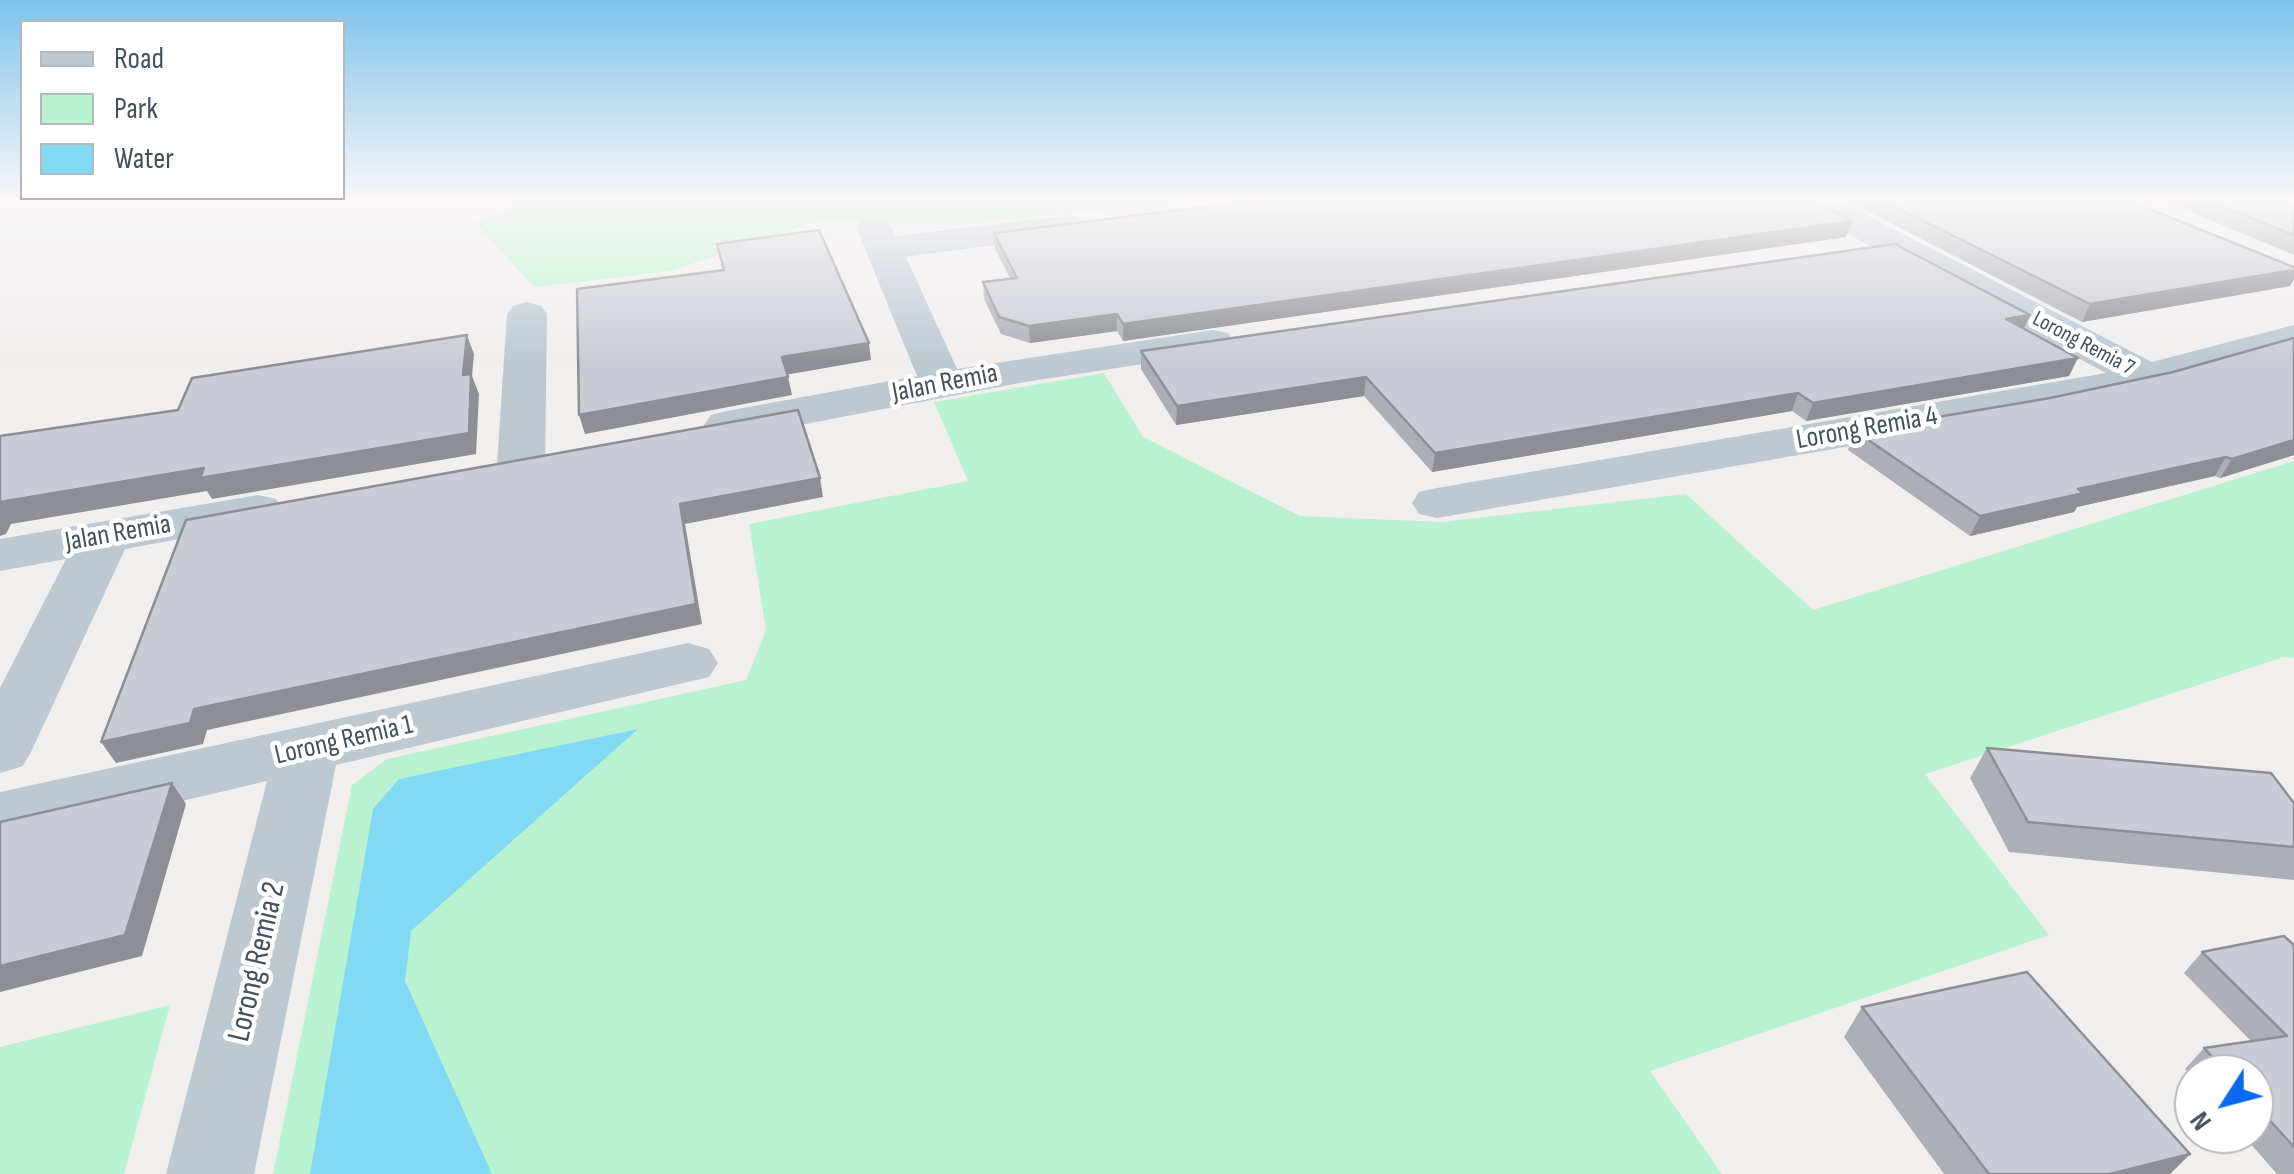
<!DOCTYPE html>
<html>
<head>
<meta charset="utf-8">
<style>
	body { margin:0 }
	#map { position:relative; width:2294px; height:1174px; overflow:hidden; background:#f1eeee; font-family:"Sofia Sans Condensed",sans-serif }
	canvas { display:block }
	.legend { position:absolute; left:20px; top:20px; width:325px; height:180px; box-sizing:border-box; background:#fff; border:2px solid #b5b9be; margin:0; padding:12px 18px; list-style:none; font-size:30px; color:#45515d }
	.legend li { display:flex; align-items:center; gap:20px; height:50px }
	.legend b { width:50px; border:2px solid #b5b9be }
	.north { position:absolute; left:2174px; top:1054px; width:100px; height:100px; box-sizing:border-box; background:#fff; border:2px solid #b5b9be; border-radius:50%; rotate:234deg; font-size:28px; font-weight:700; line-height:40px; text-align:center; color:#45515d }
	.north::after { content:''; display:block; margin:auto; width:35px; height:45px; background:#0b69ee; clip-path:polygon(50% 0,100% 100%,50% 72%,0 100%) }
</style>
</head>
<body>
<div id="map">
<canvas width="2294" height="1174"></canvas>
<ul class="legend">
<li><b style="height:12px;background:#bdc8d1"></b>Road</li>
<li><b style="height:28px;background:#b8f2d0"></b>Park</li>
<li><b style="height:28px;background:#82d9f3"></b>Water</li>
</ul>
<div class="north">N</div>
</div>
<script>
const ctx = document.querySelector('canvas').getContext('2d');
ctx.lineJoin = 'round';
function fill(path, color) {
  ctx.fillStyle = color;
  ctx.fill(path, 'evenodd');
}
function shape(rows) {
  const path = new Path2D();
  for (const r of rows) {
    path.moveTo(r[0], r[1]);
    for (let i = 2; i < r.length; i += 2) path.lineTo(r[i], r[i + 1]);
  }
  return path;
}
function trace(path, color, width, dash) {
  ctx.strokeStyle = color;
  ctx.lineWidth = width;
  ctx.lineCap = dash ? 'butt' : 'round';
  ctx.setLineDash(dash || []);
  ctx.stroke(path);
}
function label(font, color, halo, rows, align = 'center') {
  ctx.font = font + ' "Sofia Sans Condensed",sans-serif';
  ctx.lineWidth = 9;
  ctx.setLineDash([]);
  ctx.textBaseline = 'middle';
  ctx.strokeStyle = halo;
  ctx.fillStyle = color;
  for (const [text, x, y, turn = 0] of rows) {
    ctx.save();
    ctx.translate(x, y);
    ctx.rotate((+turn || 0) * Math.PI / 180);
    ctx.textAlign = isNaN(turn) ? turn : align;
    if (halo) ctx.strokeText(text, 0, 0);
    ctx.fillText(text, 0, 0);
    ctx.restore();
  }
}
fill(shape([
	[539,198,1223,198,954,225,818,221,670,271,534,287,475,222],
	[1104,373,1143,437,1300,516,1441,522,1686,494,1813,610,2294,461,2294,658,2284,657,1925,774,2049,935,1650,1071,1722,1174,273,1174,352,785,387,759,746,680,766,630,749,524,968,481,934,402],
	[170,1005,124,1174,0,1174,0,1047]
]), '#b8f2d0');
fill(shape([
	[638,729,411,931,405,981,492,1174,310,1174,373,809,399,779]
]), '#82d9f3');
fill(shape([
	[1789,198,1833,198,2152,362,2294,325,2294,350,2162,386,2040,413,1437,518,1419,514,1412,503,1419,492,1437,488,2106,373,1794,205,1789,198],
	[1070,215,1082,219,1088,226,1082,233,906,257,957,369,1213,330,1228,333,1234,342,1228,351,1025,382,727,439,711,435,704,425,711,415,727,411,917,376,856,227,862,220,874,216,886,220,896,236,1070,215],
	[527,302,541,306,547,314,545,464,538,474,521,478,504,474,497,464,507,314,513,306,527,302],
	[258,495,276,499,283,510,276,521,125,549,32,750,23,766,0,773,0,688,66,559,0,571,0,539,258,495],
	[688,643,709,649,718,663,709,677,336,765,254,1174,166,1174,267,781,0,844,0,792,688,643]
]), '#bdc8d1');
fill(shape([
	[1842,198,2122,198,2294,267,2294,279,2290,286,2082,322],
	[2157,198,2294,198,2294,255],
	[1852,221,1846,237,1123,341,1117,331,1030,343,1001,334,984,299,983,282,1010,278,995,249,994,233],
	[2030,315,2024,329,2069,376,1806,421,1792,411,1432,472,1364,396,1176,425,1141,369,1141,351],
	[2294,338,2294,455,2220,478,2215,476,2077,507,2074,512,1970,536,1848,450,1855,431,2050,398,2173,372],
	[1987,748,2294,803,2294,880,2009,852,1970,778],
	[2294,945,2294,1174,2277,1174,2242,1134,2254,1134,2254,1074,2194,1074,2194,1079,2185,1069,2204,1048,2251,1041,2184,973,2202,952],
	[1862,1007,2190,1154,2170,1174,1944,1174,1844,1037]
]), '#adafb6');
fill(shape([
	[1852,221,1846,237,1123,341,1123,324],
	[2294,270,2294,279,2290,286,2082,322,2090,304],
	[1117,314,1117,331,1030,343,1029,326],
	[2030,315,2022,332,2006,319],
	[467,335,474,354,472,376,479,394,476,454,212,499,207,491,11,524,6,534,0,536,0,502,204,468,463,375],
	[869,343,871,360,785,375,782,357],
	[2078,358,2069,376,1806,421,1813,403],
	[788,377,792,395,585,434,579,415],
	[1366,377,1364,396,1176,425,1177,406],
	[1798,393,1792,411,1432,472,1435,453],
	[2294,440,2294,455,2220,478,2232,459],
	[2226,457,2215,476,2077,507,2074,512,1970,536,1980,516,2078,489],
	[820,478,823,497,685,524,702,624,207,730,203,744,116,763,101,742,194,709,680,504],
	[172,783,186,804,142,956,0,992,0,966],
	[2190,1154,2170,1174,2110,1174]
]), '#8d8f94');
const building = shape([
	[1276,198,1808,198,1852,221,1123,324,1117,314,1029,326,999,317,983,282,1017,278,994,233,1276,198],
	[1878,198,2122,198,2294,267,2294,270,2090,304,1878,198],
	[2202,198,2294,198,2294,235,2202,198],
	[819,230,869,343,782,357,788,377,579,415,577,289,724,270,717,244,819,230],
	[1895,244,2030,315,2006,319,2078,358,1813,403,1798,393,1435,453,1366,377,1177,406,1141,351,1895,244],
	[467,335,463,375,471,374,469,433,200,478,204,468,0,502,0,436,178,410,192,378,467,335],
	[2294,338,2294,440,2232,459,2226,457,2078,489,2084,493,1980,516,1855,431,2050,398,2173,372,2294,338],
	[798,410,820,478,680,504,696,604,194,709,190,723,101,742,186,520,798,410],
	[1987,748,2271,773,2294,803,2294,847,2028,822,1987,748],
	[172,783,125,935,0,966,0,822,172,783],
	[2284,936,2294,945,2294,1147,2254,1103,2254,1074,2228,1074,2204,1048,2287,1036,2202,952,2284,936],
	[2027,972,2190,1154,2110,1174,1989,1174,1862,1007,2027,972]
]);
fill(building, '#c9ccd4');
trace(building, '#8d8f94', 2.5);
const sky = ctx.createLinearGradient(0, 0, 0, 363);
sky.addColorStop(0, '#7fc3ec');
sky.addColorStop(0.55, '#f9f7f7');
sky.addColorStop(1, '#f9f7f700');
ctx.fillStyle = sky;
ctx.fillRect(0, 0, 2294, 363);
label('22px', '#45515d', '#fff', [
	["Lorong Remia 7",2083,344,28]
]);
label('28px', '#45515d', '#fff', [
	["Jalan Remia",945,384,-11],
	["Lorong Remia 4",1867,429,-10],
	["Jalan Remia",118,534,-10],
	["Lorong Remia 1",344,741,-13]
]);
label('32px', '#45515d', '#fff', [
	["Lorong Remia 2",258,962,-77]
]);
</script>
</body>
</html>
